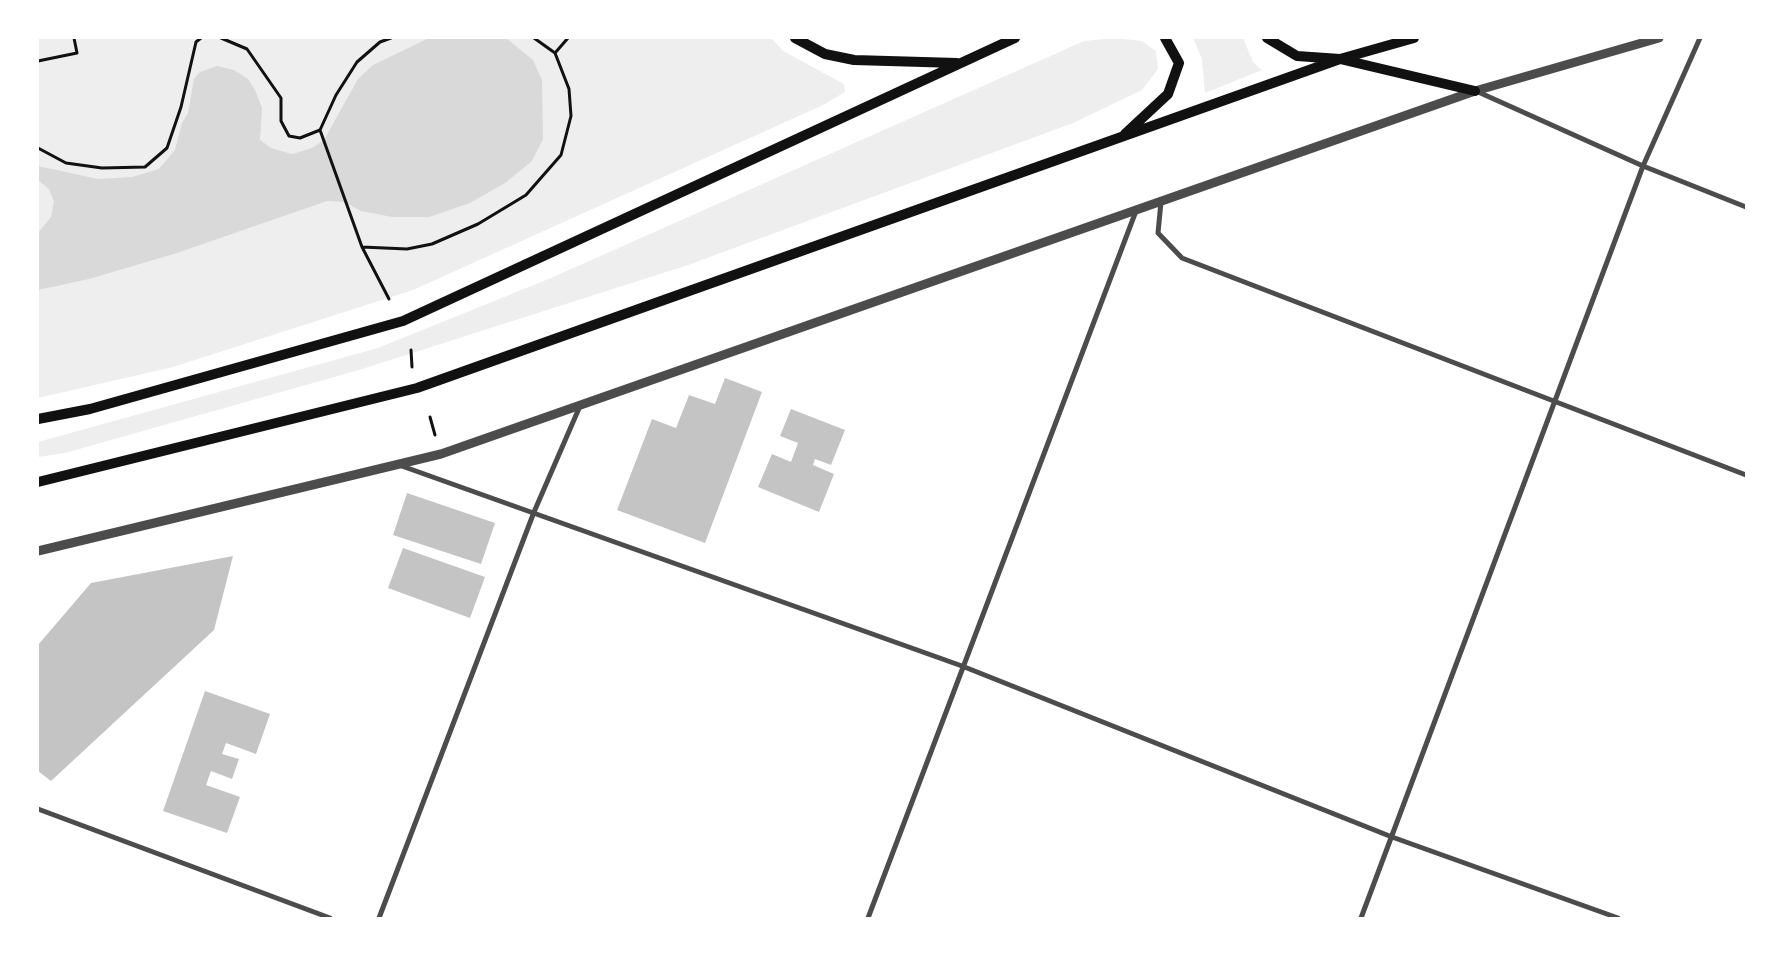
<!DOCTYPE html>
<html>
<head>
<meta charset="utf-8">
<style>
	body { margin:0 }
	#map { position:relative; width:1784px; height:956px; overflow:hidden; background:#fff; font-family:"Zilla Slab",serif }
	canvas { display:block }
	.frame { position:absolute; inset:0; border:39px solid #fff; pointer-events:none }
</style>
</head>
<body>
<div id="map">
<canvas width="1784" height="956"></canvas>
<div class="frame"></div>
</div>
<script>
const ctx = document.querySelector('canvas').getContext('2d');
ctx.lineJoin = 'round';
function fill(path, color) {
  ctx.fillStyle = color;
  ctx.fill(path, 'evenodd');
}
function shape(rows) {
  const path = new Path2D();
  for (const r of rows) {
    path.moveTo(r[0], r[1]);
    for (let i = 2; i < r.length; i += 2) path.lineTo(r[i], r[i + 1]);
  }
  return path;
}
function trace(path, color, width, dash) {
  ctx.strokeStyle = color;
  ctx.lineWidth = width;
  ctx.lineCap = dash ? 'butt' : 'round';
  ctx.setLineDash(dash || []);
  ctx.stroke(path);
}
fill(shape([
	[38,38,771,38,783,51,844,84,845,92,823,105,413,290,173,367,38,398],
	[1114,38,1142,41,1156,51,1158,69,1142,90,1073,123,688,265,359,370,65,453,38,457,38,442,378,348,551,278,1084,41],
	[1193,38,1243,38,1253,62,1262,70,1205,93,1202,59]
]), '#eee');
fill(shape([
	[429,38,506,38,533,60,542,80,543,139,532,161,505,183,470,203,429,217,392,217,361,211,344,202,327,201,177,253,89,279,38,290,38,233,51,217,54,202,49,189,38,180,38,166,98,179,132,177,159,169,175,150,182,123,188,113,194,79,200,72,217,66,234,70,248,79,255,90,262,108,260,140,271,148,292,154,312,148,324,140,358,79,373,65]
]), '#d9d9d9');
fill(shape([
	[725,378,762,392,705,543,617,510,652,419,676,428,689,395,715,404],
	[791,409,845,430,831,465,815,459,813,465,834,474,819,512,758,487,772,454,791,462,798,443,780,436],
	[407,493,495,523,481,564,393,535],
	[403,548,485,577,470,618,388,588],
	[233,556,214,630,51,781,38,771,38,645,91,583],
	[205,691,270,714,256,754,226,743,222,754,239,759,232,779,211,771,206,785,240,797,227,833,163,811]
]), '#c4c4c4');
trace(shape([
	[221,38,247,49,281,98,281,121,289,136,300,138,320,130,336,95,357,62,380,42,391,38],
	[555,53,568,38],
	[38,61,77,53,74,38],
	[320,130,362,247,389,299],
	[38,148,66,163,102,168,145,167,167,148,181,107,196,42,201,38],
	[362,247,407,249,432,244,478,224,526,195,561,155,571,116,569,89,555,53,534,38],
	[411,350,412,367],
	[430,417,435,435]
]), '#111', 3);
trace(shape([
	[1476,91,1643,166,1746,207],
	[1161,202,1158,233,1182,258,1746,475],
	[399,465,962,666,1392,837,1618,918],
	[38,809,330,918],
	[379,918,534,512,580,406],
	[868,918,1136,211],
	[1361,918,1643,166,1700,38]
]), '#4c4c4c', 5);
trace(shape([
	[38,551,441,454,1475,91,1659,38]
]), '#4c4c4c', 9);
trace(shape([
	[795,38,825,54,854,60,957,63],
	[1267,38,1297,56,1340,59,1475,91],
	[1125,134,1168,94,1179,63,1165,38],
	[38,419,90,409,403,321,1015,38],
	[38,482,417,388,1340,59,1414,38]
]), '#111', 10);
</script>
</body>
</html>
